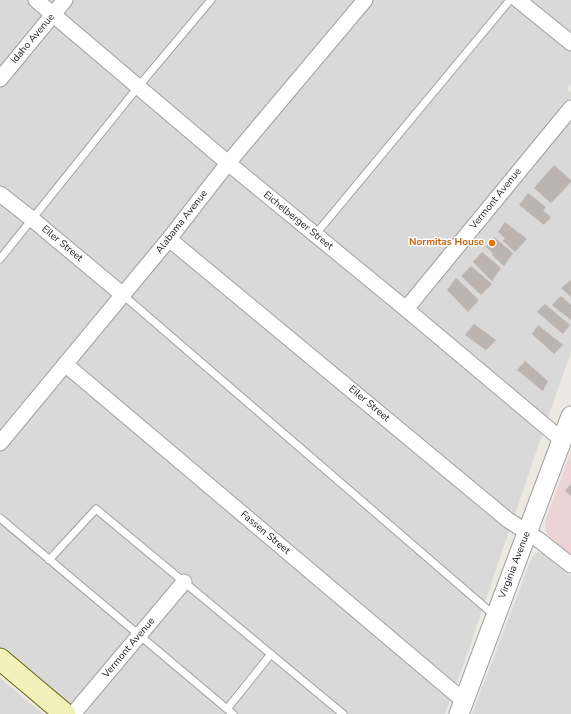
<!DOCTYPE html>
<html>
<head>
<meta charset="utf-8">
<style>
	body { margin:0 }
	canvas { display:block; background:#ece8e2 }
</style>
</head>
<body>
<canvas width="571" height="714"></canvas>
<script>
const ctx = document.querySelector('canvas').getContext('2d');
ctx.lineJoin = 'round';
function fill(path, color) {
  ctx.fillStyle = color;
  ctx.fill(path, 'evenodd');
}
function shape(rows) {
  const path = new Path2D();
  for (const r of rows) {
    path.moveTo(r[0], r[1]);
    for (let i = 2; i < r.length; i += 2) path.lineTo(r[i], r[i + 1]);
  }
  return path;
}
function trace(path, color, width, dash) {
  ctx.strokeStyle = color;
  ctx.lineWidth = width;
  ctx.lineCap = dash ? 'butt' : 'round';
  ctx.setLineDash(dash || []);
  ctx.stroke(path);
}
function label(font, color, halo, rows, align = 'center') {
  ctx.font = font + ' "Nunito Sans",sans-serif';
  ctx.lineWidth = 3;
  ctx.setLineDash([]);
  ctx.textBaseline = 'middle';
  ctx.strokeStyle = halo;
  ctx.fillStyle = color;
  for (const [text, x, y, turn = 0] of rows) {
    ctx.save();
    ctx.translate(x, y);
    ctx.rotate((+turn || 0) * Math.PI / 180);
    ctx.textAlign = isNaN(turn) ? turn : align;
    if (halo) ctx.strokeText(text, 0, 0);
    ctx.fillText(text, 0, 0);
    ctx.restore();
  }
}
fill(shape([
	[0,0,571,0,571,84,567,88,571,93,571,353,556,394,461,672,445,714,76,714,0,651],
	[538,552,544,554,571,576,571,714,472,714,532,557],
	[0,678,43,714,0,714]
]), '#dad9d9');
fill(shape([
	[571,452,571,555,548,535,546,532,545,522]
]), '#ecd3d4');
fill(shape([
	[554,165,571,180,571,182,551,203,534,188],
	[528,193,546,207,543,211,551,217,544,225,519,205],
	[505,222,527,239,515,252,503,241,505,238,498,232],
	[494,237,513,253,504,266,492,255,493,253,486,247],
	[482,252,501,268,492,281,473,262],
	[471,266,492,284,481,295,461,276],
	[456,278,479,300,468,312,447,290],
	[571,280,571,297,561,288],
	[561,296,571,305,571,320,552,305],
	[545,304,570,325,563,334,537,312],
	[474,324,496,340,486,350,465,335],
	[538,325,563,345,554,354,532,334],
	[525,361,548,381,543,391,517,370],
	[571,484,571,496,565,491]
]), '#bcb4b0');
const service = shape([
	[315,235,510,0],
	[0,259,138,87,211,0],
	[123,295,494,615],
	[0,518,233,714],
	[49,560,96,509,343,714],
	[227,709,271,654]
]);
const minor = shape([
	[36,0,228,163,406,309,562,440],
	[518,0,571,43],
	[0,79,65,0],
	[0,194,32,219,123,295],
	[169,239,508,520,539,540,571,565],
	[406,309,571,108],
	[65,364,464,701],
	[0,443,169,239,228,163,365,0],
	[73,714,184,582]
]);
const tertiary = shape([
	[459,714,571,416]
]);
const secondary = shape([
	[0,659,65,714]
]);
trace(service, '#a0a0a0', 9);
trace(minor, '#a0a0a0', 17);
trace(tertiary, '#a0a0a0', 21);
trace(secondary, '#64670f', 23);
trace(service, '#fff', 7);
trace(minor, '#fff', 15);
trace(tertiary, '#fff', 19);
trace(secondary, '#f3f1ba', 21);
for (const [x, y, r, color] of [
	[492,243,4,"#e8710a"]
]) {
  const dot = new Path2D();
  dot.arc(x, y, r, 0, 2 * Math.PI);
  ctx.fillStyle = color;
  ctx.fill(dot);
  trace(dot, '#fff', 1.5);
}
label('10px', '#1c1c1c', '#fff', [
	["Idaho Avenue",33,39,-50],
	["Vermont Avenue",496,199,-51],
	["Eichelberger Street",298,221,39],
	["Alabama Avenue",182,222,-52],
	["Eiler Street",62,244,40],
	["Eiler Street",369,404,40],
	["Fassen Street",265,533,40],
	["Virginia Avenue",515,565,-69],
	["Vermont Avenue",129,648,-50]
]);
label('bold 10px', '#c56008', '#fff', [
	["Normitas House",484,243]
], 'right');
</script>
</body>
</html>
